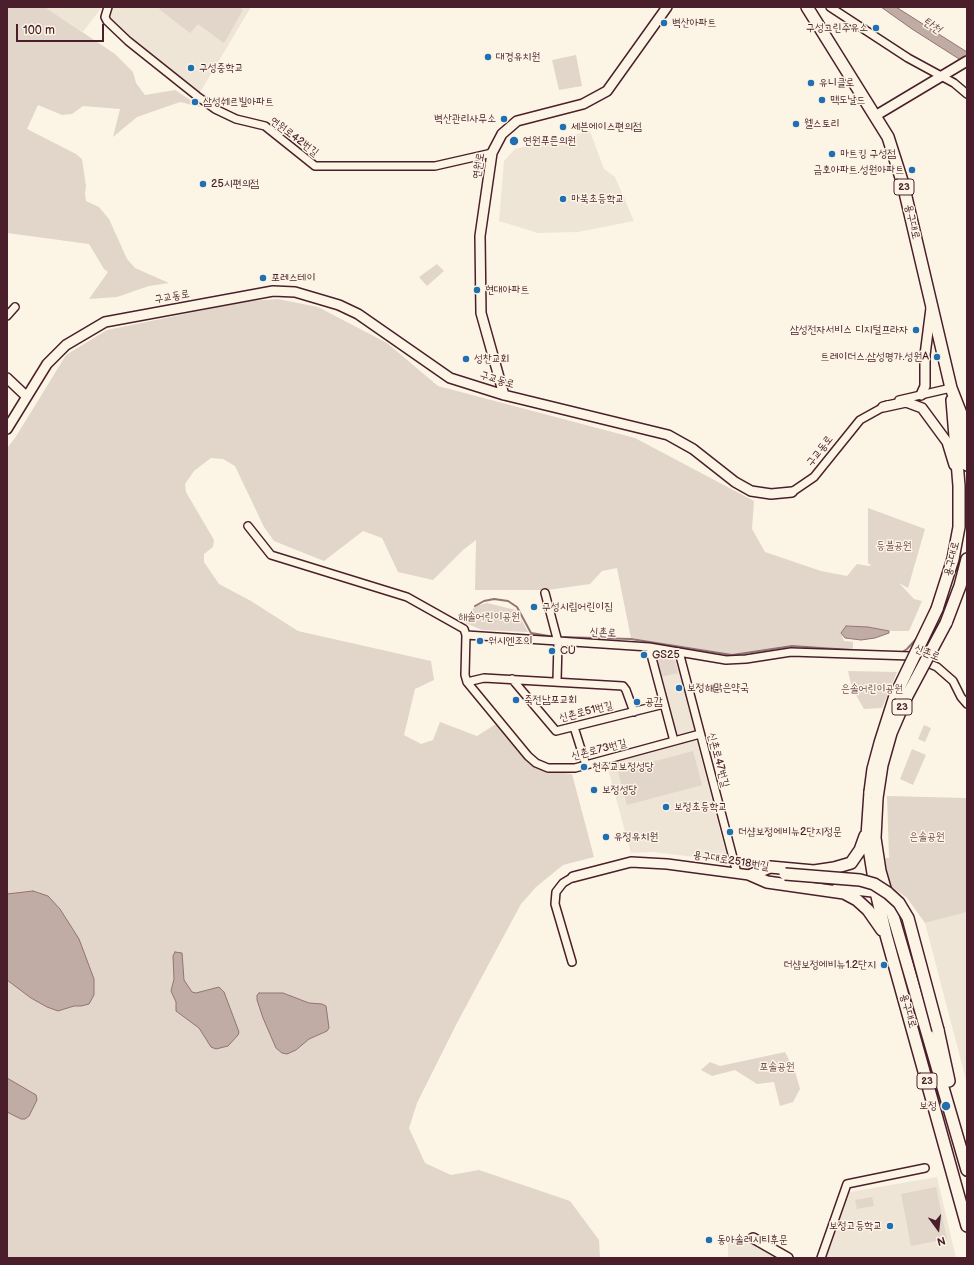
<!DOCTYPE html>
<html>
<head>
<meta charset="utf-8">
<style>
	body { margin:0 }
	#map { position:relative; width:974px; height:1265px; overflow:hidden; background:#fcf5e5; font-family:"Balsamiq Sans",sans-serif }
	canvas { display:block }
	.frame { position:absolute; inset:0; border:8px solid #4a1f2b; pointer-events:none }
	.north { position:absolute; left:918px; top:1209px; width:40px; height:40px; -webkit-text-stroke:3px #fcf5e5; paint-order:stroke; rotate:165deg; font-size:11px; font-weight:700; line-height:16px; text-align:center; color:#4a1f2b }
	.north::after { content:''; display:block; margin:auto; width:14px; height:18px; background:#4a1f2b; clip-path:polygon(50% 0,100% 100%,50% 72%,0 100%) }
	.scale { position:absolute; left:16px; top:24px; width:88px; height:18px; box-sizing:border-box; border:2px solid #4a1f2b; border-top:0; padding-left:5px; font-size:12px; line-height:14px; white-space:nowrap; color:#4a1f2b; -webkit-text-stroke:3px #fcf5e5; paint-order:stroke }
</style>
</head>
<body>
<div id="map">
<canvas width="974" height="1265"></canvas>
<div class="frame"></div>
<div class="north">N</div>
<div class="scale">100 m</div>
</div>
<script>
const ctx = document.querySelector('canvas').getContext('2d');
ctx.lineJoin = 'round';
function fill(path, color) {
  ctx.fillStyle = color;
  ctx.fill(path, 'evenodd');
}
function shape(rows) {
  const path = new Path2D();
  for (const r of rows) {
    path.moveTo(r[0], r[1]);
    for (let i = 2; i < r.length; i += 2) path.lineTo(r[i], r[i + 1]);
  }
  return path;
}
function trace(path, color, width, dash) {
  ctx.strokeStyle = color;
  ctx.lineWidth = width;
  ctx.lineCap = dash ? 'butt' : 'round';
  ctx.setLineDash(dash || []);
  ctx.stroke(path);
}
function label(font, color, halo, rows, align = 'center') {
  ctx.font = font + ' "Balsamiq Sans","Poor Story",sans-serif';
  ctx.lineWidth = 3;
  ctx.setLineDash([]);
  ctx.textBaseline = 'middle';
  ctx.strokeStyle = halo;
  ctx.fillStyle = color;
  for (const [text, x, y, turn = 0] of rows) {
    ctx.save();
    ctx.translate(x, y);
    ctx.rotate((+turn || 0) * Math.PI / 180);
    ctx.textAlign = isNaN(turn) ? turn : align;
    if (halo) ctx.strokeText(text, 0, 0);
    ctx.fillText(text, 0, 0);
    ctx.restore();
  }
}
fill(shape([
	[45,7,102,7,83,32],
	[112,7,251,7,199,94,134,41,112,19,109,12],
	[590,131,604,169,615,177,634,221,578,232,538,233,499,221,504,161,515,149],
	[658,652,673,655,677,661,696,732,675,737,653,655],
	[691,740,697,742,728,861,653,852,631,853,606,762],
	[967,912,967,1084,925,923],
	[937,1177,956,1258,821,1258,844,1193],
	[728,1237,753,1238,788,1258,728,1258]
]), '#eee5d7');
fill(shape([
	[7,7,45,7,115,54,133,72,136,83,145,95,175,90,201,107,180,102,137,117,113,137,120,109,83,106,72,114,62,115,38,105,27,129,76,154,82,159,86,186,85,193,86,201,99,207,109,219,127,259,135,268,169,283,149,286,117,297,89,299,108,272,104,269,89,244,7,233],
	[161,7,239,7,243,10,224,43,198,24,190,33,159,9],
	[576,55,582,86,559,90,552,60],
	[437,264,444,271,427,286,419,277],
	[278,299,318,307,387,343,438,386,635,438,754,501,752,529,765,552,821,571,847,576,857,564,869,566,871,565,868,563,868,508,925,529,908,588,899,583,914,599,922,601,909,631,889,631,868,627,846,626,841,633,844,641,853,642,853,649,792,645,731,654,631,638,617,568,602,571,590,584,548,590,475,590,476,540,463,550,433,580,398,572,382,538,363,531,324,561,274,541,264,527,235,466,223,459,211,458,194,471,185,484,186,492,214,540,213,547,204,554,204,562,219,584,251,601,298,631,431,661,434,680,415,689,404,735,421,744,433,740,440,722,477,736,496,724,529,763,541,770,572,774,594,857,563,865,536,887,521,904,457,1023,417,1103,409,1128,425,1163,451,1175,479,1170,570,1201,599,1240,600,1258,7,1258,7,448,15,438,66,355,107,330,248,301],
	[487,603,516,610,528,632,482,630,463,622,475,606],
	[660,655,670,657,675,661,678,673,661,677,656,658],
	[848,671,897,672,882,708,864,709,852,688],
	[924,725,931,728,925,742,918,739],
	[912,749,926,755,913,785,900,779],
	[693,751,702,785,627,805,618,771],
	[887,796,967,798,967,912,925,923,907,898,889,885,885,858,889,858],
	[785,1052,795,1071,800,1089,793,1102,780,1106,774,1082,757,1084,735,1070,712,1076,701,1070,710,1062,720,1066],
	[936,1187,947,1239,911,1246,901,1194],
	[872,1197,874,1206,857,1209,855,1200]
]), '#e2d5ca');
const water = shape([
	[881,7,896,7,967,52,967,64,912,29,881,7],
	[846,626,868,627,889,631,889,633,875,638,861,640,845,638,841,633,846,626],
	[33,891,48,896,60,909,79,939,94,979,94,995,89,1004,81,1006,74,1006,58,1011,47,1007,31,998,7,980,7,894,33,891],
	[175,952,182,953,184,980,192,992,196,993,219,987,224,992,239,1032,238,1035,228,1046,216,1049,211,1047,199,1028,176,1011,176,1002,171,991,174,979,173,956,175,952],
	[259,993,283,993,309,1003,322,1004,326,1006,329,1028,327,1031,309,1039,296,1050,287,1054,282,1053,276,1048,263,1018,257,1000,257,995,259,993],
	[7,1078,36,1095,37,1100,29,1116,25,1119,21,1119,7,1112,7,1078]
]);
fill(water, '#c0aca5');
trace(water, '#917474', 1);
trace(shape([
	[475,606,484,601,494,599,508,601,517,607,531,633,555,637],
	[559,637,631,639,732,655,792,646,882,652],
	[901,653,907,649,918,637]
]), '#917474', 2);
const minor = shape([
	[108,7,105,17,107,21,128,41,197,96,215,109,236,119,265,126,315,166,435,166,492,153],
	[830,7,908,58,954,83,967,94],
	[7,316,15,307],
	[899,400,951,388],
	[792,492,814,477,860,420,887,405],
	[248,526,271,555,407,597,464,629,466,635,465,675,467,682,528,756,536,763,548,768,575,768,700,734],
	[545,593,558,642,557,681],
	[466,635,649,647,726,660,746,659,791,652,911,656,937,667,953,681,961,697,967,704],
	[649,647,674,741],
	[679,652,737,873],
	[512,679,556,731,664,704],
	[467,682,484,678,623,686,626,690,634,712],
	[574,727,586,765],
	[572,962,555,904,556,892,563,883,573,877],
	[821,1258,847,1184,925,1168]
]);
const tertiary = shape([
	[875,116,967,61],
	[7,378,26,396],
	[504,395,481,313,480,236,492,153,502,134,517,121,583,104,607,91,667,7],
	[921,395,925,386,925,355,931,308],
	[883,407,906,402,922,408,947,442,954,465],
	[7,429,47,364,66,345,105,322,273,291,295,292,339,305,358,314,450,378,504,395,668,435,693,449,735,482,751,491,771,494,792,492],
	[573,877,631,862,667,864,757,876],
	[837,888,881,893],
	[753,1238,788,1258]
]);
const primary = shape([
	[807,7,888,137,903,184,951,388,967,429],
	[960,427,967,465],
	[937,609,953,559,959,527,959,486,952,400],
	[946,623,960,586,967,559],
	[870,792,867,836,876,892,886,935,967,1226],
	[877,798,875,838,880,871,967,1170],
	[751,875,767,882,844,893,857,900,868,910,882,930],
	[751,875,770,867,814,871,834,868,851,863,860,850,865,836],
	[938,1030,949,1081]
]);
trace(minor, '#4a1f2b', 10);
trace(tertiary, '#4a1f2b', 12);
trace(primary, '#4a1f2b', 14);
trace(minor, '#fcf5e5', 7);
trace(tertiary, '#fcf5e5', 9);
trace(primary, '#fcf5e5', 11);
const primaryBridge = shape([
	[870,792,873,769,880,743,895,696,937,609],
	[877,798,882,765,891,733,907,696,946,623],
	[785,874,860,880,874,884,888,893,899,903,908,918,938,1030]
]);
trace(primaryBridge, '#4a1f2b', 14, []);
trace(primaryBridge, '#fcf5e5', 11);
for (const [x, y, r, color] of [
	[664,23,4,"#1f6fb2"],
	[876,28,4,"#1f6fb2"],
	[488,57,4,"#1f6fb2"],
	[191,68,4,"#1f6fb2"],
	[811,83,4,"#1f6fb2"],
	[822,100,4,"#1f6fb2"],
	[195,102,4,"#1f6fb2"],
	[504,119,4,"#1f6fb2"],
	[796,124,4,"#1f6fb2"],
	[563,127,4,"#1f6fb2"],
	[514,141,5,"#1f6fb2"],
	[832,154,4,"#1f6fb2"],
	[912,170,4,"#1f6fb2"],
	[203,184,4,"#1f6fb2"],
	[563,199,4,"#1f6fb2"],
	[263,278,4,"#1f6fb2"],
	[477,290,4,"#1f6fb2"],
	[916,330,4,"#1f6fb2"],
	[937,357,4,"#1f6fb2"],
	[466,359,4,"#1f6fb2"],
	[534,607,4,"#1f6fb2"],
	[480,641,4,"#1f6fb2"],
	[552,651,4,"#1f6fb2"],
	[644,655,4,"#1f6fb2"],
	[679,688,4,"#1f6fb2"],
	[516,700,4,"#1f6fb2"],
	[637,702,4,"#1f6fb2"],
	[584,767,4,"#1f6fb2"],
	[594,790,4,"#1f6fb2"],
	[666,807,4,"#1f6fb2"],
	[730,832,4,"#1f6fb2"],
	[606,837,4,"#1f6fb2"],
	[884,965,4,"#1f6fb2"],
	[946,1106,5,"#1f6fb2"],
	[890,1226,4,"#1f6fb2"],
	[709,1240,4,"#1f6fb2"]
]) {
  const dot = new Path2D();
  dot.arc(x, y, r, 0, 2 * Math.PI);
  ctx.fillStyle = color;
  ctx.fill(dot);
  trace(dot, '#fcf5e5', 1.5);
}
for (const [x, y, w] of [
	[904,187,20],
	[902,707,20],
	[927,1081,20]
]) {
  const box = new Path2D();
  box.roundRect(x - w / 2, y - 8, w, 16, 3);
  ctx.fillStyle = '#fcf5e5';
  ctx.fill(box);
  trace(box, '#4a1f2b', 1);
}
label('bold 10px', '#4a1f2b', null, [
	["23",904,187],
	["23",902,707],
	["23",927,1081]
]);
label('11px', '#4a1f2b', '#fcf5e5', [
	["벽산아파트",672,23],
	["구성그린주유소",868,28,"right"],
	["대경유치원",496,57],
	["구성중학교",199,68],
	["유니클로",819,83],
	["맥도날드",830,100],
	["삼성쉐르빌아파트",203,102],
	["벽산관리사무소",496,119,"right"],
	["웰스토리",804,124],
	["세븐에이스편의점",571,127],
	["연원푸른의원",523,141],
	["마트킹 구성점",840,154],
	["금호아파트.성원아파트",904,170,"right"],
	["25시편의점",211,184],
	["마북초등학교",571,199],
	["포레스테이",271,278],
	["현대아파트",485,290],
	["삼성전자서비스 디지털프라자",908,330,"right"],
	["트레이더스.삼성명가.성원A",929,357,"right"],
	["성찬교회",474,359],
	["구성시립어린이집",542,607],
	["워시엔조이",488,641],
	["CU",560,651],
	["GS25",652,655],
	["보정해맑은약국",687,688],
	["죽전남포교회",524,700],
	["공감",645,702],
	["천주교보정성당",592,767],
	["보정성당",602,790],
	["보정초등학교",674,807],
	["더샵보정에비뉴2단지정문",738,832],
	["유정유치원",614,837],
	["더샵보정에비뉴1.2단지",876,965,"right"],
	["보정",937,1106,"right"],
	["보정고등학교",882,1226,"right"],
	["동아솔레시티후문",717,1240]
], 'left');
label('11px', '#4a1f2b', '#fcf5e5', [
	["연원로42번길",294,137,37],
	["연원로",479,166,-80],
	["용구대로",912,222,77],
	["구교동로",172,297,-10],
	["구교동로",497,380,17],
	["구교동로",820,451,-52],
	["용구대로",952,559,-76],
	["신촌로",603,633,3],
	["신촌로",927,653,22],
	["신촌로51번길",586,712,-14],
	["신촌로73번길",599,750,-14],
	["신촌로47번길",718,760,75],
	["용구대로2518번길",731,861,9],
	["용구대로",908,1011,74]
]);
label('11px', '#704c53', '#fcf5e5', [
	["등불공원",894,546],
	["해솔어린이공원",489,617],
	["은솔어린이공원",872,689],
	["은솔공원",927,837],
	["포솔공원",777,1067]
]);
label('italic 12px', '#6d4950', '#fcf5e5', [
	["탄천",932,26,33]
]);
</script>
</body>
</html>
